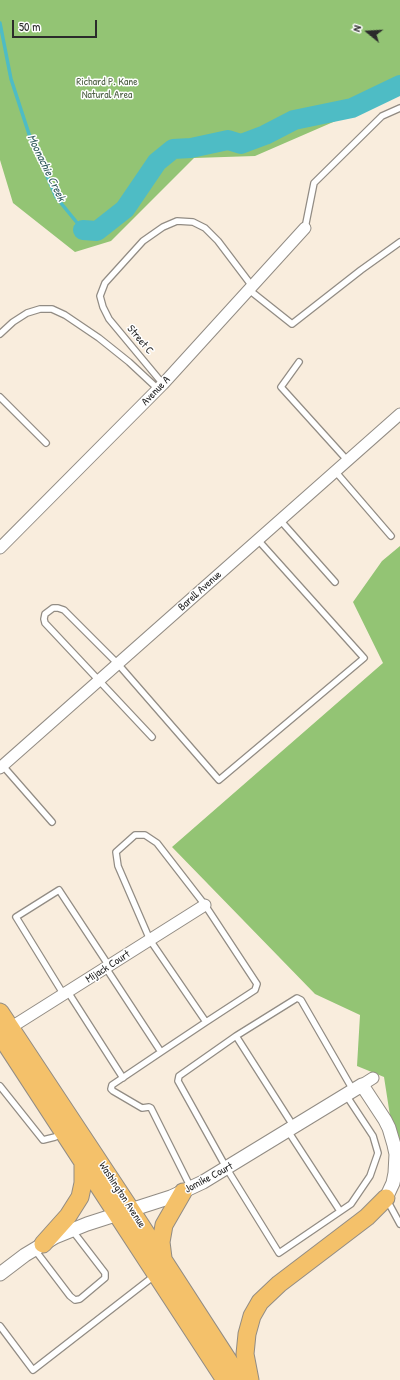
<!DOCTYPE html>
<html>
<head>
<meta charset="utf-8">
<style>
	body { margin:0 }
	#map { position:relative; width:400px; height:1380px; overflow:hidden; background:#f9eddd; font-family:"Patrick Hand",sans-serif }
	canvas { display:block }
	.north { position:absolute; left:348px; top:12px; width:40px; height:40px; -webkit-text-stroke:3px #fff; paint-order:stroke; rotate:288deg; font-size:11px; font-weight:700; line-height:16px; text-align:center; color:#2b2b2b }
	.north::after { content:''; display:block; margin:auto; width:14px; height:18px; background:#2b2b2b; clip-path:polygon(50% 0,100% 100%,50% 72%,0 100%) }
	.scale { position:absolute; left:12px; top:20px; width:85px; height:18px; box-sizing:border-box; border:2px solid #2b2b2b; border-top:0; padding-left:5px; font-size:12px; line-height:14px; white-space:nowrap; color:#2b2b2b; -webkit-text-stroke:3px #fff; paint-order:stroke }
</style>
</head>
<body>
<div id="map">
<canvas width="400" height="1380"></canvas>
<div class="north">N</div>
<div class="scale">50 m</div>
</div>
<script>
const ctx = document.querySelector('canvas').getContext('2d');
ctx.lineJoin = 'round';
function fill(path, color) {
  ctx.fillStyle = color;
  ctx.fill(path, 'evenodd');
}
function shape(rows) {
  const path = new Path2D();
  for (const r of rows) {
    path.moveTo(r[0], r[1]);
    for (let i = 2; i < r.length; i += 2) path.lineTo(r[i], r[i + 1]);
  }
  return path;
}
function trace(path, color, width, dash) {
  ctx.strokeStyle = color;
  ctx.lineWidth = width;
  ctx.lineCap = dash ? 'butt' : 'round';
  ctx.setLineDash(dash || []);
  ctx.stroke(path);
}
function label(font, color, halo, rows, align = 'center') {
  ctx.font = font + ' "Patrick Hand",sans-serif';
  ctx.lineWidth = 3;
  ctx.setLineDash([]);
  ctx.textBaseline = 'middle';
  ctx.strokeStyle = halo;
  ctx.fillStyle = color;
  for (const [text, x, y, turn = 0] of rows) {
    ctx.save();
    ctx.translate(x, y);
    ctx.rotate((+turn || 0) * Math.PI / 180);
    ctx.textAlign = isNaN(turn) ? turn : align;
    if (halo) ctx.strokeText(text, 0, 0);
    ctx.fillText(text, 0, 0);
    ctx.restore();
  }
}
fill(shape([
	[0,0,400,0,400,85,377,103,255,156,194,158,111,241,75,252,13,203,0,160],
	[400,546,400,1180,384,1077,357,1066,360,1015,315,994,172,847,383,663,353,602,382,561]
]), '#93c474');
trace(shape([
	[0,23,11,79,29,134,56,197,83,230]
]), '#4ebcc5', 3.5);
trace(shape([
	[83,230,97,231,125,209,157,162,173,149,191,148,228,140,241,144,265,135,294,120,352,108,400,85]
]), '#4ebcc5', 20);
const service = shape([
	[305,228,314,183,382,116,400,108],
	[248,289,292,324,361,270,400,242],
	[0,334,13,322,27,313,40,309,52,309,65,315,99,338,129,362,158,389],
	[299,362,281,387,347,460],
	[163,384,109,319,103,307,100,296,105,283,143,241,163,227,177,221,193,222,205,228,218,241,252,286],
	[0,397,46,443],
	[335,471,391,536],
	[280,520,335,582],
	[152,737,45,623,44,619,45,614,53,608,58,608,64,610,118,664,219,780,364,658,258,540],
	[3,766,52,822],
	[106,968,161,1052],
	[68,992,123,1078],
	[64,995,16,917,59,890,109,966],
	[236,1036,294,1127],
	[0,1086,43,1140,55,1137,63,1133],
	[346,1095,373,1136,378,1153,370,1176,351,1204,279,1253,227,1169,178,1081,179,1076,236,1036,297,998,301,1000,353,1090],
	[288,1131,340,1211],
	[191,1188,151,1108,149,1107,142,1108,113,1091,111,1089,112,1085,161,1052,206,1022,255,990,257,984,205,905,157,843,145,835,135,835,116,852,118,866,150,940,206,1022],
	[387,1200,400,1224],
	[35,1250,70,1296,75,1300,80,1299,105,1278,105,1273,72,1230],
	[0,1326,33,1370,154,1276]
]);
const minor = shape([
	[0,548,163,384,305,228],
	[0,768,400,414],
	[10,1028,205,905],
	[362,1085,373,1078]
]);
const tertiary = shape([
	[0,1274,25,1255,55,1237,87,1224,171,1197,203,1182,362,1085,385,1120,389,1128,394,1145,396,1154,395,1173,393,1183,386,1198]
]);
const primary = shape([
	[0,1012,131,1210,241,1380],
	[0,1035,225,1380],
	[43,1244,68,1216,80,1197,83,1183,83,1161],
	[163,1258,161,1242,164,1225,183,1192],
	[250,1380,245,1354,247,1334,252,1316,260,1302,279,1284,367,1217,386,1198]
]);
trace(service, '#928c84', 8);
trace(minor, '#928c84', 13);
trace(tertiary, '#928c84', 15);
trace(primary, '#928c84', 19);
trace(service, '#fff', 5.5);
trace(minor, '#fff', 11);
trace(tertiary, '#fff', 13);
trace(primary, '#f4c16a', 17);
label('11px', '#4f6145', '#fff', [
	["Richard P. Kane",107,82],
	["Natural Area",107,95]
]);
label('11px', '#2b2b2b', '#fff', [
	["Street C",140,340,50],
	["Avenue A",156,391,-46],
	["Barell Avenue",200,591,-42],
	["Mijack Court",108,967,-33],
	["Jomike Court",209,1178,-28],
	["Washington Avenue",122,1195,57]
]);
label('italic 12px', '#375e61', '#fff', [
	["Moonachie Creek",46,168,64]
]);
</script>
</body>
</html>
